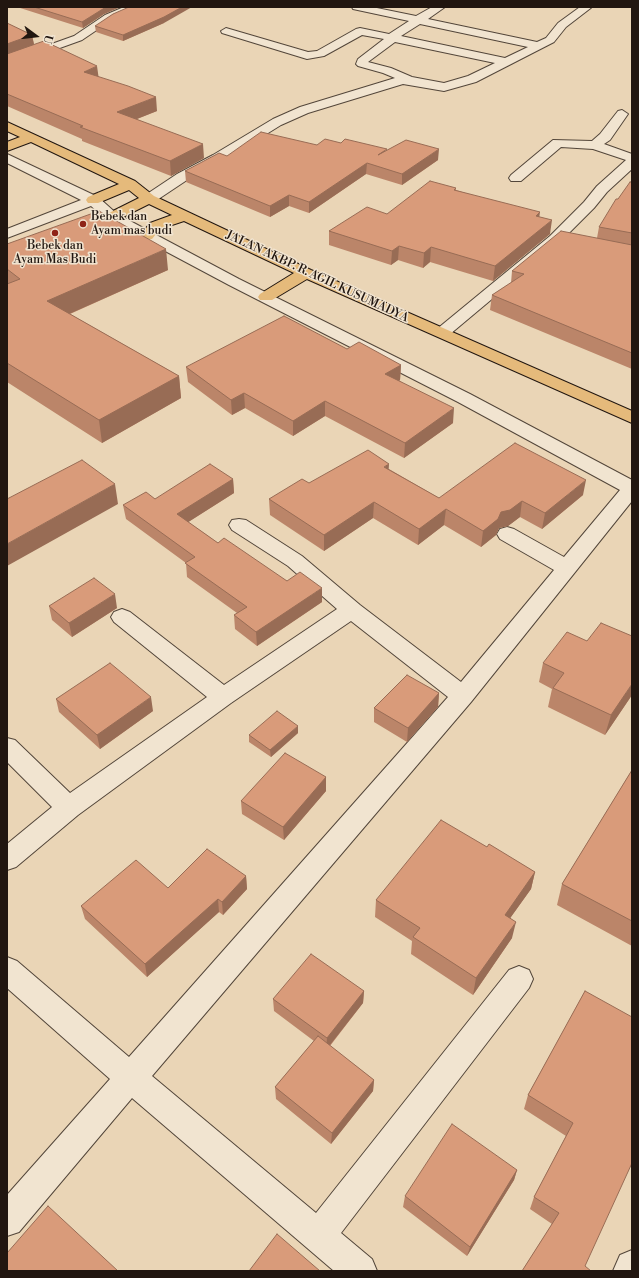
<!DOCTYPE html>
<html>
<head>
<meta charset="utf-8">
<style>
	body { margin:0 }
	#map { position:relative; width:639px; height:1278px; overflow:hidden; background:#ead5b6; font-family:"Libre Bodoni",serif }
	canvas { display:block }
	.frame { position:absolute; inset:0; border:8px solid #211610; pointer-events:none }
	.north { position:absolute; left:16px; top:16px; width:40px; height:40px; -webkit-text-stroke:3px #f1e4d0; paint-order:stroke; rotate:105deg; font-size:11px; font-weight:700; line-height:16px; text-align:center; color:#211610 }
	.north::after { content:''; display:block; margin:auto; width:14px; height:18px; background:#211610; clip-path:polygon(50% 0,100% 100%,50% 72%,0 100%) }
</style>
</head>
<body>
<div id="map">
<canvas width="639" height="1278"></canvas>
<div class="frame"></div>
<div class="north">U</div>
</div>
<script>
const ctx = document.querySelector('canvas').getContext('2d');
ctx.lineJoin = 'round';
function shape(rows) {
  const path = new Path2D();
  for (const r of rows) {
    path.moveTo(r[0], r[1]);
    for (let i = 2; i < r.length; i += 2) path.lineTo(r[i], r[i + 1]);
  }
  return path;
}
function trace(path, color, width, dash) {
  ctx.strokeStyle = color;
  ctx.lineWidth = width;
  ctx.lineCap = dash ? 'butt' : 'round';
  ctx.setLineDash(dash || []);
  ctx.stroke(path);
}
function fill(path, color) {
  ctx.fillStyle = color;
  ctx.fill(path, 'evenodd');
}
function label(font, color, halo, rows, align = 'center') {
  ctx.font = font + ' "Libre Bodoni",serif';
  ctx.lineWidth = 3;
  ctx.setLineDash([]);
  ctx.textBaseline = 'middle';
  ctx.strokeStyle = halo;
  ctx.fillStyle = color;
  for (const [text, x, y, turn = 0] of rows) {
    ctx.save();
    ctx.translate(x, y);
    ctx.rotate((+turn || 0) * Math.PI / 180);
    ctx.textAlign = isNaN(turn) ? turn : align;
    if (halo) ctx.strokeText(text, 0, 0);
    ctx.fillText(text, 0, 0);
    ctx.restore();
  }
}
const minor = shape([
	[124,7,138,7,113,19,82,40,7,67,7,60,74,36,105,15,124,7],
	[352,7,372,7,416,16,432,7,445,7,428,19,537,42,546,38,558,23,580,7,592,7,566,27,554,42,476,82,444,91,403,84,308,113,281,125,223,161,187,180,154,202,144,202,142,199,144,196,177,174,213,155,273,119,300,107,395,78,383,73,358,66,356,64,358,59,384,39,362,35,324,56,307,59,222,33,221,31,226,28,308,52,317,51,356,29,360,28,389,34,409,21,353,9,352,7],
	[420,24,528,47,505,58,401,36,420,24],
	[395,42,495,63,468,76,444,83,412,77,391,68,368,62,395,42],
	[622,110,628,114,610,140,604,144,632,154,632,169,607,192,594,208,560,242,449,335,443,337,437,335,435,332,437,329,550,236,584,202,597,186,626,160,593,149,561,147,521,181,511,181,509,178,511,175,553,140,592,141,600,134,618,111,622,110],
	[7,154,98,197,117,214,239,279,470,394,632,480,632,501,471,702,152,1076,316,1213,509,970,519,966,529,970,533,979,529,988,341,1233,372,1259,377,1271,334,1271,132,1098,19,1232,7,1236,7,1195,110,1079,7,988,7,957,17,961,129,1057,448,697,351,621,231,703,78,815,16,867,7,870,7,844,52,807,7,762,7,738,15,740,70,793,207,697,114,622,111,617,114,612,122,609,130,612,224,685,337,609,288,566,232,530,229,525,232,520,239,519,246,520,302,556,360,605,461,682,554,570,500,539,497,534,500,529,507,527,514,529,564,557,620,490,458,402,229,285,107,220,91,206,7,238,7,229,81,200,7,163,7,154],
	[632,1250,632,1271,613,1271,620,1255,632,1250]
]);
const major = shape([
	[7,122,135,181,154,196,311,270,632,411,632,423,307,279,272,300,260,300,258,297,260,294,294,273,184,221,160,229,152,239,142,239,140,236,150,223,172,215,149,204,117,220,107,220,105,217,107,214,139,198,129,190,98,203,88,203,86,200,88,197,119,184,31,142,7,151,7,142,20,137,7,131,7,122]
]);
trace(minor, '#53463a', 2);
trace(major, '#211610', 2);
fill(minor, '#f1e4d0');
fill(major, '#e5ba7b');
fill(shape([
	[17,7,120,7,104,14,83,28],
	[7,23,32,35,34,45,98,77,157,111,137,119,204,158,171,176,82,141,82,139,7,106],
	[164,23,123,41,96,32,95,26],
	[341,143,438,160,402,185,366,174,309,213,289,206,270,217,186,182,185,171,227,156],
	[632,182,632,369,490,310,492,295,511,283,512,271,597,238,599,227,618,199],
	[456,188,456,190,539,217,550,234,493,281,430,262,423,268,398,260,391,265,329,245,329,231,387,214],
	[7,244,168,270,70,314,179,376,181,398,102,443,7,382],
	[347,349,401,365,400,380,399,380,453,423,404,458,325,416,293,436,245,408,232,415,188,382,186,367],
	[389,469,439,498,583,495,542,529,520,517,508,526,499,528,496,535,481,547,444,525,418,545,373,518,324,551,270,515,269,499,309,483],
	[233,479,234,493,188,522,218,543,287,581,322,602,257,646,235,629,234,615,237,613,187,577,186,563,126,519,123,505,155,499],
	[49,606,117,608,72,637,52,620],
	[543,663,632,695,605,735,548,707,552,689,539,682],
	[439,693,438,707,407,742,374,722,374,708],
	[56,699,153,711,100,749,59,712],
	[298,733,271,757,249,742,249,735],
	[632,770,632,946,557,905,562,884],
	[326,777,326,791,284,840,242,814,241,801],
	[487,847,535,872,531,889,510,918,512,938,473,995,411,954,412,941,375,917,376,900],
	[246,876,247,889,223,915,219,912,147,977,85,919,81,906,168,888],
	[364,991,363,1003,330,1046,374,1080,373,1091,331,1144,276,1099,275,1087,314,1041,274,1011,273,999],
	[585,991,632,1163,522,1271,552,1224,530,1209,534,1197,566,1136,524,1109,528,1095],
	[517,1170,514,1180,467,1256,403,1207,405,1196]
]), '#bb8569');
fill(shape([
	[106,7,120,7,104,14,83,28,82,22],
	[182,7,192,7,164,23,123,41,123,35],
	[32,35,35,49,7,58,7,44],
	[97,66,99,80,84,72],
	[156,97,157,111,119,126,117,112],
	[203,144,204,158,171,176,170,161],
	[439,149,438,160,402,185,402,174],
	[367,163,366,174,309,213,309,202],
	[289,195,289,206,270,217,270,206],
	[540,212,538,226,536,216],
	[552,220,550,234,493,281,495,266],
	[399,246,398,260,391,265,392,251],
	[431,247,430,262,423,268,424,253],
	[166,249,168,270,51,322,47,301],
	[401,365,400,380,384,389,385,374],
	[179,376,181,398,102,443,99,420],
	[244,393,245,408,232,415,231,400],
	[325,401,325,416,293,436,293,421],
	[454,408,453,423,404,458,405,443],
	[389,464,388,480,384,467],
	[233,479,234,493,179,528,177,514],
	[586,480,583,495,542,529,545,513],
	[115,484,118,504,7,566,7,544],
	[522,501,520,517,508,526,499,528,496,535,481,547,483,531,501,512],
	[374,502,373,518,324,551,324,535],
	[446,509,444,525,418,545,419,529],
	[322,588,322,602,257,646,256,632],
	[115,594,117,608,72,637,69,623],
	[632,684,632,695,605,735,611,715],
	[439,693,438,707,407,742,408,728],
	[151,697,153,711,100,749,97,735],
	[298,726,298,733,271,757,270,750],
	[326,777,326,791,284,840,283,827],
	[535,872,531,889,501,931,505,915],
	[246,876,247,889,223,915,222,902],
	[218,899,219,912,147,977,145,964],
	[516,922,512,938,473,995,476,978],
	[364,991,363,1003,326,1050,327,1038],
	[374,1080,373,1091,331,1144,332,1133],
	[517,1170,514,1180,467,1256,470,1247]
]), '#986c55');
const building = shape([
	[34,7,106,7,82,22,34,7],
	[129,7,182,7,164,17,123,35,95,26,113,14,129,7],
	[7,23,32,35,7,44,7,23],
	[44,41,97,66,84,72,128,86,156,97,117,112,203,144,170,161,80,127,83,126,7,94,7,54,44,41],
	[261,132,317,145,325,139,341,143,345,139,387,149,378,155,406,140,439,149,402,174,367,163,309,202,289,195,270,206,185,171,219,153,227,156,261,132],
	[430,181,456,188,454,190,540,212,536,216,552,220,495,266,431,247,424,253,399,246,392,251,329,231,367,207,387,214,430,181],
	[630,182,632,182,632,233,599,227,616,199,618,199,630,182],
	[99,211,166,249,47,301,179,376,99,420,7,363,7,284,20,279,7,269,7,244,99,211],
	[561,231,632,245,632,353,492,295,524,274,512,271,561,231],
	[284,316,347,349,359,342,401,365,385,374,454,408,405,443,325,401,293,421,244,393,231,400,186,367,284,316],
	[515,443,586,480,545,513,522,501,510,510,501,512,498,519,483,531,446,509,419,529,374,502,324,535,269,499,302,479,309,483,368,450,389,464,384,467,439,498,515,443],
	[82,460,115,484,7,544,7,499,82,460],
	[210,464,233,479,177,514,218,543,224,538,287,581,300,572,322,588,256,632,234,615,247,607,185,563,195,557,123,505,146,492,155,499,210,464],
	[94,578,115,594,69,623,49,606,94,578],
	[601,623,632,636,632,684,611,715,553,688,564,673,543,663,567,632,587,641,601,623],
	[110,663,151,697,97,735,56,699,110,663],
	[407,675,439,693,408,728,374,708,407,675],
	[277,711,298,726,270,750,249,735,277,711],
	[285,753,326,777,283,827,241,801,285,753],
	[632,770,632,921,562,884,632,770],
	[441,820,487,847,489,844,535,872,505,915,516,922,476,978,413,937,420,928,376,900,441,820],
	[207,849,246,876,222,902,218,899,145,964,81,906,136,860,168,888,207,849],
	[311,954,364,991,327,1038,273,999,311,954],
	[585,991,632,1017,632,1163,585,1266,591,1271,522,1271,559,1213,534,1197,573,1123,528,1095,585,991],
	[318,1036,374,1080,332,1133,275,1087,318,1036],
	[452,1124,517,1170,470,1247,405,1196,452,1124],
	[48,1206,118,1271,7,1271,7,1253,48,1206],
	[277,1234,320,1271,249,1271,277,1234]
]);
fill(building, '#d99b7a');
trace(building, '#986c55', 1);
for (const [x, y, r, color] of [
	[83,224,4,"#8f2418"],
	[55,233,4,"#8f2418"]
]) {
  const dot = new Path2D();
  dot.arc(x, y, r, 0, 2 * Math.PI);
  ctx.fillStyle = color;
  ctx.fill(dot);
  trace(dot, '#f1e4d0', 1.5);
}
label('12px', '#211610', '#f1e4d0', [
	["Bebek dan",91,217],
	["Ayam mas budi",91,231],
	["Bebek dan",55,246,"center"],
	["Ayam Mas Budi",55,260,"center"]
], 'left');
label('12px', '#211610', '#f1e4d0', [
	["JALAN AKBP. R. AGIL KUSUMADYA",317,277,25]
]);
</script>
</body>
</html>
